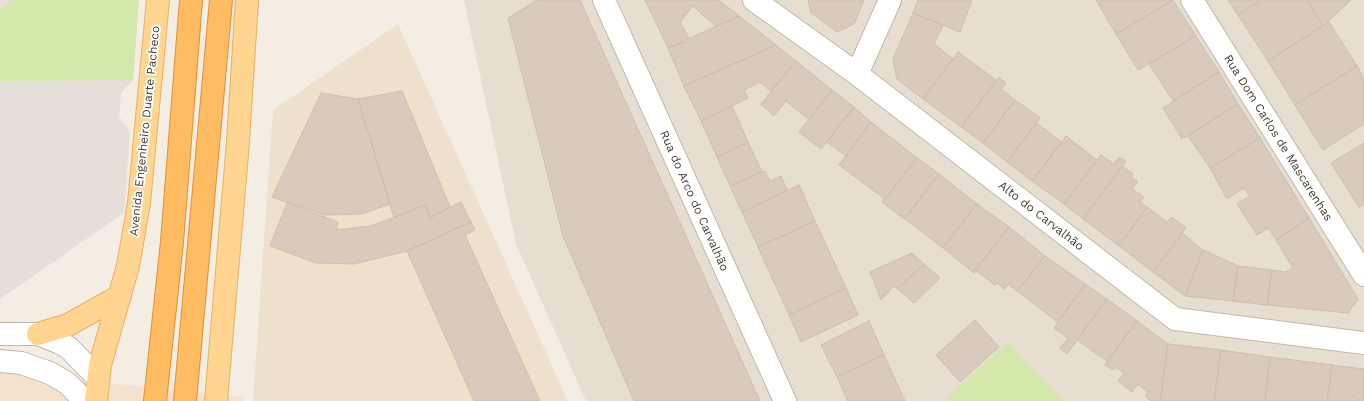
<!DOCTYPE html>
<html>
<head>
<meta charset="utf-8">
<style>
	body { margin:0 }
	canvas { display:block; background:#f3ede4 }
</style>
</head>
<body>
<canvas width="1364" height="401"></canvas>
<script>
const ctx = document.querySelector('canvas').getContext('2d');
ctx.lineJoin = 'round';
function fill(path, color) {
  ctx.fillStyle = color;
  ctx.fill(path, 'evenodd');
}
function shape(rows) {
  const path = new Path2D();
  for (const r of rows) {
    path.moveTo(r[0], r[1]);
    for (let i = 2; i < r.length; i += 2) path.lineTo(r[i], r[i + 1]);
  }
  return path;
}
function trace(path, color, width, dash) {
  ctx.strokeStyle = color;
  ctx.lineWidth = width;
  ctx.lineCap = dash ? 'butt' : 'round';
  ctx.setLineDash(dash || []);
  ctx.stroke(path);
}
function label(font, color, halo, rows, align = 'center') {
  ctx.font = font + ' "Work Sans",sans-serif';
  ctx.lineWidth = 3.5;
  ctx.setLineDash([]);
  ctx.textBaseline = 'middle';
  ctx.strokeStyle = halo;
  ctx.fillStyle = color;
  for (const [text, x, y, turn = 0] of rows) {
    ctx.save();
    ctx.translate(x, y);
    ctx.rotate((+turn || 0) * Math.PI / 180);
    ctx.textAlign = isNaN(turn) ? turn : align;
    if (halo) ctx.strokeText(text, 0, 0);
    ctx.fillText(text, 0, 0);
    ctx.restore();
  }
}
fill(shape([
	[464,0,1364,0,1364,401,586,401,516,244]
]), '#e7ded2');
fill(shape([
	[0,372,244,397,244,401,0,401]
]), '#f6e1ce');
fill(shape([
	[0,0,139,0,133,80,121,93,119,116,130,132,124,213,0,299]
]), '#e5ded9');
fill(shape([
	[398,24,568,401,253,401,273,110]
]), '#ede1cd');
fill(shape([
	[13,0,139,0,133,80,0,81,0,9],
	[1008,342,1063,401,949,401,947,398]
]), '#d3e9ab');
const building = shape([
	[537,0,580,0,760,401,634,401,563,236,508,18,537,0],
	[645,0,719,0,739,16,716,27,693,6,680,22,690,40,668,48,645,0],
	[808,0,864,0,854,24,837,32,811,13,808,0],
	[918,0,972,0,960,32,913,13,918,0],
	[1096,0,1173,0,1116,34,1096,0],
	[1173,0,1196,36,1138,70,1116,34,1173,0],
	[1228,0,1262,0,1238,15,1228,0],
	[1262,0,1307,0,1323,26,1268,61,1238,15,1262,0],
	[1307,0,1351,0,1323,26,1307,0],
	[913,13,943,25,934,44,953,59,923,99,897,79,893,59,913,13],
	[739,16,776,45,684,86,668,48,739,16],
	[1329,22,1357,66,1295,105,1268,61,1329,22],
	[1196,36,1219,72,1173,101,1149,64,1196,36],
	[776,45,796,61,771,91,760,82,744,90,748,98,701,121,684,86,776,45],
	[958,52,996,80,961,127,923,99,958,52],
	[796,61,832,90,809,120,786,101,774,116,761,104,796,61],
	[1357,66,1364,78,1364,124,1323,150,1295,105,1357,66],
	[1219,72,1238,104,1182,139,1163,108,1219,72],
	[999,78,1006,83,1001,89,1015,100,983,143,961,127,999,78],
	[832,90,854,107,821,149,799,132,832,90],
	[402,91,450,207,430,218,425,205,394,218,358,99,402,91],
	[321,93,358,99,390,204,362,214,325,215,272,197,321,93],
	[1015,100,1040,118,1007,162,983,143,1015,100],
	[1238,104,1260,138,1210,168,1188,136,1238,104],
	[732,106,748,142,717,157,701,121,732,106],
	[854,107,871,122,846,156,827,142,854,107],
	[871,122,917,158,885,199,839,165,871,122],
	[1036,123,1062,142,1032,181,1007,162,1036,123],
	[1066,136,1097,160,1064,204,1032,181,1066,136],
	[1260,138,1309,218,1276,240,1269,228,1257,235,1237,204,1250,196,1244,188,1227,199,1210,168,1260,138],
	[748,142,762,172,730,186,717,157,748,142],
	[1364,143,1364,204,1359,207,1331,163,1364,143],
	[1101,155,1114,164,1119,157,1126,161,1083,219,1064,204,1101,155],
	[917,158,939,174,904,219,882,202,917,158],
	[1122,166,1133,174,1131,177,1138,182,1132,189,1144,197,1140,202,1147,207,1119,246,1083,219,1122,166],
	[765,171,770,181,781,176,787,190,742,212,730,186,765,171],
	[939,174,977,204,943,248,905,219,939,174],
	[799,185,815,221,758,247,742,212,799,185],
	[461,202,471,222,407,251,354,264,316,263,270,246,287,203,338,222,336,230,371,226,425,205,430,218,461,202],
	[977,204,1009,227,974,273,943,248,977,204],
	[1147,207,1167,222,1172,217,1186,228,1153,272,1119,246,1147,207],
	[1309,218,1358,299,1348,313,1267,305,1272,270,1285,272,1293,268,1276,240,1309,218],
	[815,221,846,288,789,315,758,247,815,221],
	[471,222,475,230,465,235,540,401,474,401,407,251,471,222],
	[1009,227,1045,256,1017,291,1008,284,1005,289,997,283,995,285,975,270,1009,227],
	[1182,233,1203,250,1185,296,1153,272,1182,233],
	[1203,250,1238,266,1233,301,1185,296,1203,250],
	[912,253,924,264,898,289,894,286,881,300,870,272,912,253],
	[1045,256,1085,284,1058,322,1017,291,1045,256],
	[924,264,940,278,914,303,898,289,924,264],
	[1238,266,1272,270,1267,305,1233,301,1238,266],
	[1085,284,1107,299,1067,354,1060,348,1068,338,1054,328,1085,284],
	[846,288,858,315,801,342,789,315,846,288],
	[1107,299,1137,321,1107,361,1077,340,1107,299],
	[975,320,999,347,960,382,936,355,975,320],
	[869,321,884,355,837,377,821,345,869,321],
	[1137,321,1168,344,1160,401,1151,401,1146,397,1147,391,1138,384,1132,392,1118,381,1124,373,1116,367,1114,370,1105,365,1137,321],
	[1168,344,1221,350,1214,401,1160,401,1168,344],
	[1221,350,1270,357,1265,401,1214,401,1221,350],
	[884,355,905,401,848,401,837,377,884,355],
	[1270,357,1332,365,1327,401,1265,401,1270,357],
	[1332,365,1364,369,1364,386,1349,401,1327,401,1332,365],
	[1364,386,1364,401,1349,401,1364,386]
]);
fill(building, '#d8cabc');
trace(building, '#d0beac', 1);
const minor = shape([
	[604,0,785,401],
	[754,0,857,74,1175,319,1364,343],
	[1192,0,1364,275],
	[857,74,890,0],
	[0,334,38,334,58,342,69,348,98,378],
	[0,361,21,363,50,373,67,383,85,401]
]);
const major = shape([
	[38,334,68,325,120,296],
	[96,401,100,365,128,266,139,203,158,0],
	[216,401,238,142,247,0]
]);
const highway = shape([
	[155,401,172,242,191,0],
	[185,401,221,0]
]);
trace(minor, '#c1b7a9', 24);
trace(major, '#e8b15d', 24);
trace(highway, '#e38f2e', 24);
trace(minor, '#fff', 22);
trace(major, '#ffd591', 22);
trace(highway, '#ffbc63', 22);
label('12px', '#453d34', '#fff', [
	["Avenida Engenheiro Duarte Pacheco",145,131,-84],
	["Rua Dom Carlos de Mascarenhas",1278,138,58],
	["Rua do Arco do Carvalhão",694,201,66],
	["Alto do Carvalhão",1041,216,38]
]);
</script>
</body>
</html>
